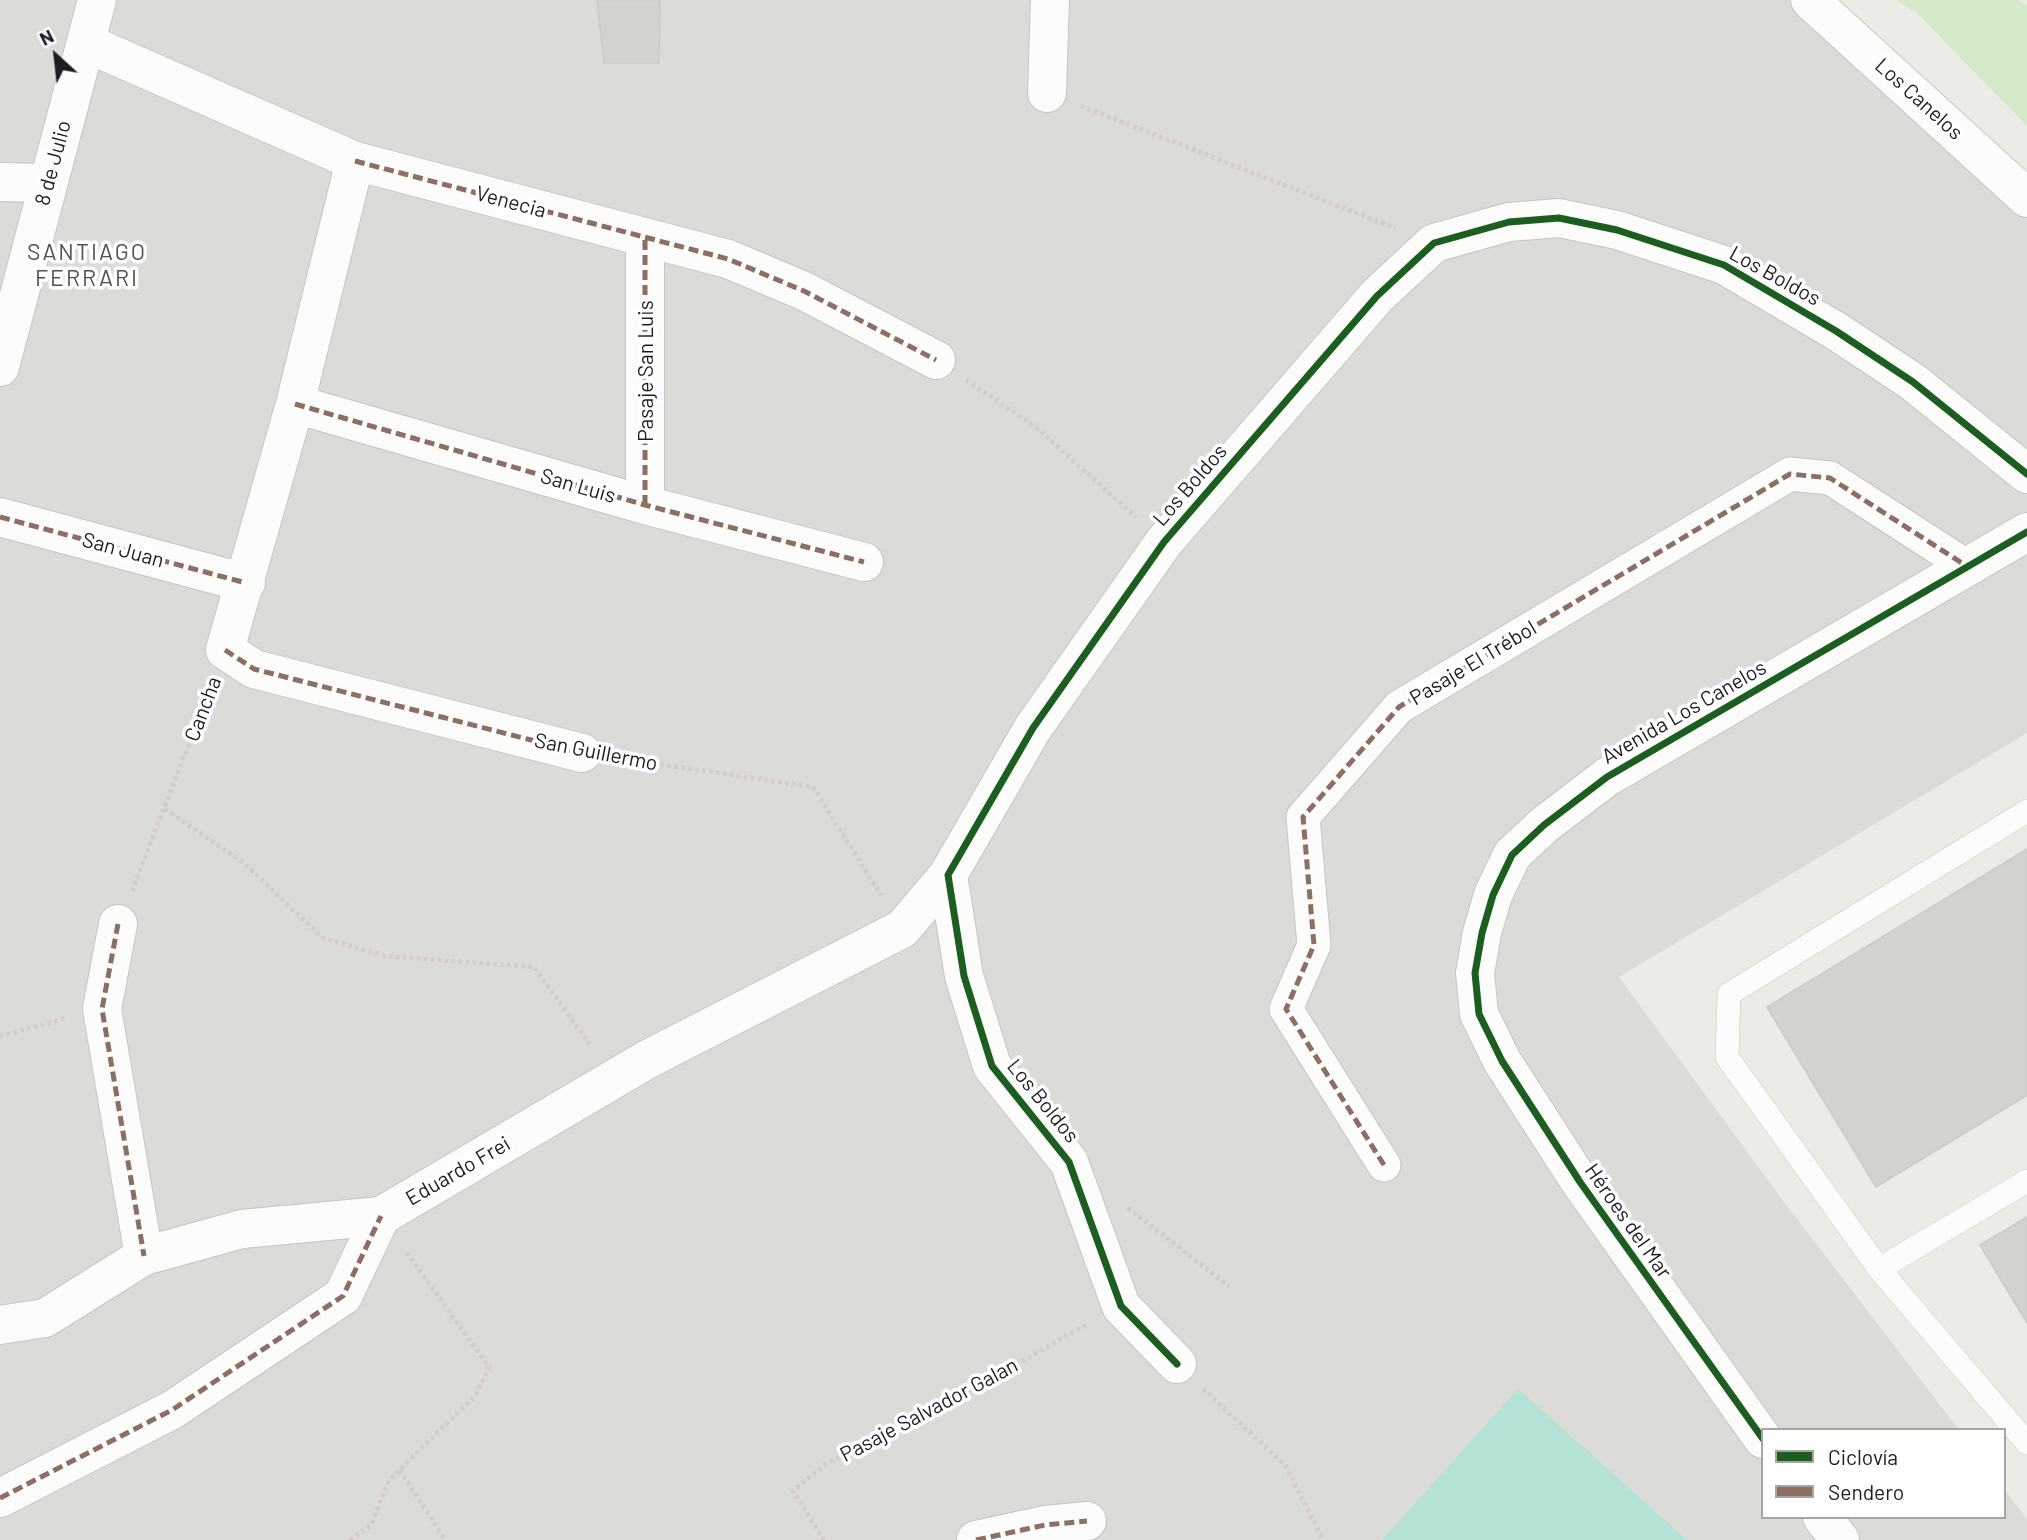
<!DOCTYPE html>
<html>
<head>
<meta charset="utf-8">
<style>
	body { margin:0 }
	#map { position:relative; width:2027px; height:1540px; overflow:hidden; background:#ecece7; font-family:Barlow,sans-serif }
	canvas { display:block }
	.legend { position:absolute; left:1761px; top:1428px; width:245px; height:91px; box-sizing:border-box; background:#fff; border:2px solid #a5a5a5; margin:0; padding:9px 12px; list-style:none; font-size:21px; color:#1e1e1e }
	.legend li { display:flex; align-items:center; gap:14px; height:35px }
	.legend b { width:35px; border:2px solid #a5a5a5 }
	.north { position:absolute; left:21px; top:21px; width:70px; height:70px; -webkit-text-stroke:5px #fff; paint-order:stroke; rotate:333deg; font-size:19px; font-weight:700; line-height:28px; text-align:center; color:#1e1e1e }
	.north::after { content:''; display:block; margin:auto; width:24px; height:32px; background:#1e1e1e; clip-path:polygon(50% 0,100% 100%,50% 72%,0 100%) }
</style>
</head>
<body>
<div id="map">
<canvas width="2027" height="1540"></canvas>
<ul class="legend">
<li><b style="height:9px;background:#1b5e20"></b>Ciclovía</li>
<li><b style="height:9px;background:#8d6e63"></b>Sendero</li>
</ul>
<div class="north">N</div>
</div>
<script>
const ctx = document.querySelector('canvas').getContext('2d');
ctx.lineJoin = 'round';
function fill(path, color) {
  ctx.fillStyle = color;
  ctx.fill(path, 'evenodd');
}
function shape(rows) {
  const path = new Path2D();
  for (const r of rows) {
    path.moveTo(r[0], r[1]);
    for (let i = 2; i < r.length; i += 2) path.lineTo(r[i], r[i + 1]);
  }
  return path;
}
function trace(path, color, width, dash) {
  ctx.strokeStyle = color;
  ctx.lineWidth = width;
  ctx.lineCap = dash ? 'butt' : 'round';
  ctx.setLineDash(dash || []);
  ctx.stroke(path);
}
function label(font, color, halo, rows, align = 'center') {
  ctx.font = font + ' Barlow,sans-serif';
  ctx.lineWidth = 7;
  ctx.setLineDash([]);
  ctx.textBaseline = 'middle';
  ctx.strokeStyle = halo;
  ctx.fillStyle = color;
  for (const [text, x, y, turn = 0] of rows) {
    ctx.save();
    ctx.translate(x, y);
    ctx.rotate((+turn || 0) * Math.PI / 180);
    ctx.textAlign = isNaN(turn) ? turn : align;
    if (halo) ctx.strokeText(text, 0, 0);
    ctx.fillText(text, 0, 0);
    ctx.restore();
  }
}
fill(shape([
	[0,0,1792,0,2027,212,2027,733,1619,977,1781,1198,1959,1430,1763,1430,1763,1517,2004,1517,2004,1489,2027,1519,2027,1540,0,1540]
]), '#dbdbd8');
fill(shape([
	[1895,0,2018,0,2027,6,2027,126,1916,12]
]), '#d4e9c7');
fill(shape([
	[1518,1389,1687,1540,1382,1540]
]), '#b4e2d4');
const building = shape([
	[597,0,660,0,659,63,604,63,597,0],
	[2027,849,2027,1095,1876,1187,1767,1007,2027,849],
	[2027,1217,2027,1323,1980,1245,2027,1217]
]);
fill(building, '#d3d2ce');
trace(building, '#cfcdc8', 2);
const service = shape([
	[2027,811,1729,994,1727,1057,1879,1269,2027,1443],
	[1879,1269,2027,1181]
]);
const pedestrian = shape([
	[1384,1165,1286,1009,1314,945,1303,817,1399,707,1790,474,1830,478,1968,567]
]);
const minor = shape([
	[1810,0,2027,198],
	[86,43,355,161,728,259,804,291,936,360],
	[1047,93,1050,0],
	[355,161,295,404,225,650,254,669,582,753],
	[0,182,46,183],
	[0,367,97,0],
	[295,404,645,505,864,562],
	[645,505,645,237],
	[0,517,246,583],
	[118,924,102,1009,144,1256],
	[0,1325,45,1318,144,1256,242,1229,381,1216],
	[1177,1364,1121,1306,1069,1162,992,1066,964,976,948,875,1033,728,1164,542,1377,296,1434,243,1509,222,1559,218,1617,230,1724,265,1836,331,1913,382,2027,474],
	[0,1498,172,1410,343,1296,381,1216,648,1059,902,929,948,875],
	[976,1540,1045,1525,1087,1521]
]);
const tertiary = shape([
	[1763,1439,1580,1182,1502,1061,1479,1014,1475,973,1482,933,1493,895,1512,855,1544,825,1607,777,2027,532],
	[1822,1517,1840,1540]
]);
trace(service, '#c5c5c3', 24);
trace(pedestrian, '#c5c5c3', 35);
trace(minor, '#c5c5c3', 40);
trace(tertiary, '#c5c5c3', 40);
trace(shape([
	[1081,106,1395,228],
	[966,380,1038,429,1136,517],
	[619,758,813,787,881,895],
	[165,809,244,863,323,938,385,956,534,967,592,1048],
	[132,891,211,687],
	[0,1036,67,1018],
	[1128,1208,1229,1286],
	[1203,1389,1285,1465,1323,1540],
	[400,1470,445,1540],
	[350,1540,371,1525,389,1480,476,1395,489,1367,405,1250],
	[824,1540,793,1491,825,1464,958,1397,1088,1324]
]), '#d5cbc7', 4.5, [3.5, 3.5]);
trace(service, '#fcfcfb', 23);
trace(pedestrian, '#fcfcfb', 33);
trace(minor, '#fcfcfb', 38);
trace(tertiary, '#fcfcfb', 38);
trace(shape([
	[355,161,728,259,804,291,936,360],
	[295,404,645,505,864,562],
	[645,505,645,237],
	[0,517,246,583],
	[225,650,254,669,582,753],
	[118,924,102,1009,144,1256],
	[1384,1165,1286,1009,1314,945,1303,817,1399,707,1790,474,1830,478,1968,567],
	[0,1498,172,1410,343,1296,381,1216],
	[976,1540,1045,1525,1087,1521]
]), '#8d6e63', 5, [10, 5]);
trace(shape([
	[1177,1364,1121,1306,1069,1162,992,1066,964,976,948,875,1033,728,1164,542,1377,296,1434,243,1509,222,1559,218,1617,230,1724,265,1836,331,1913,382,2027,474],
	[1763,1439,1580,1182,1502,1061,1479,1014,1475,973,1482,933,1493,895,1512,855,1544,825,1607,777,2027,532]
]), '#1b5e20', 7);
label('21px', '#1e1e1e', '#fff', [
	["Los Canelos",1919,99,42],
	["8 de Julio",53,163,-75],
	["Venecia",511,202,15],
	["Los Boldos",1775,276,29],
	["Pasaje San Luis",646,371,-90],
	["Los Boldos",1190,485,-49],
	["San Luis",578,486,16],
	["San Juan",123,550,15],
	["Pasaje El Trébol",1473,663,-31],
	["Cancha",203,709,-69],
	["Avenida Los Canelos",1684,712,-30],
	["San Guillermo",596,752,11],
	["Los Boldos",1043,1101,51],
	["Eduardo Frei",458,1171,-30],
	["Héroes del Mar",1628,1221,55],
	["Pasaje Salvador Galan",929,1410,-28]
]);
ctx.letterSpacing = '2px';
label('23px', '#515151', '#fff', [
	["SANTIAGO",87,252],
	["FERRARI",87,278]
]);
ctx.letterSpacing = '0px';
</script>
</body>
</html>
